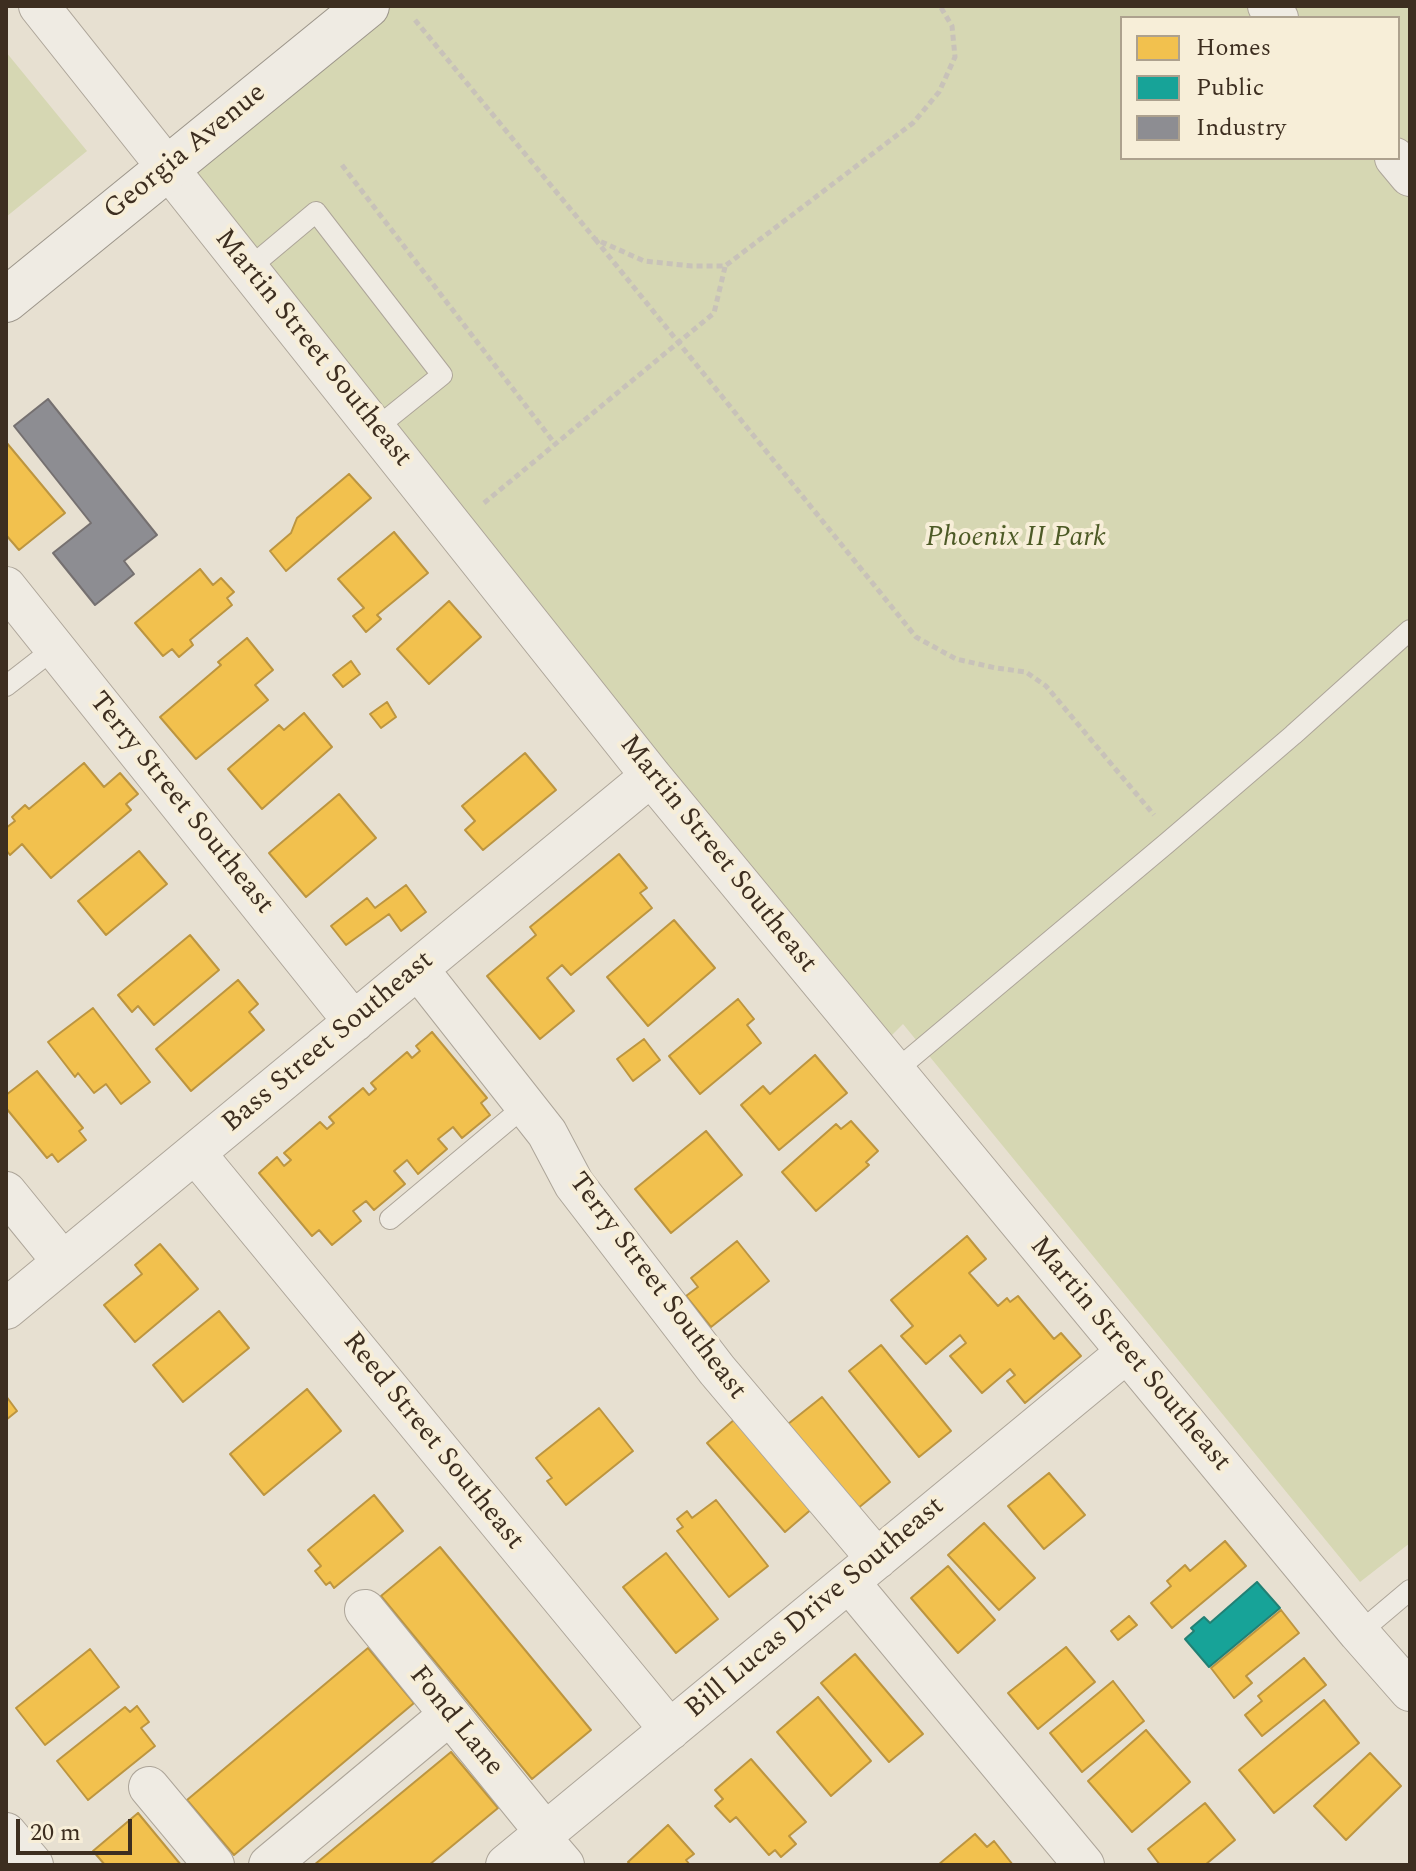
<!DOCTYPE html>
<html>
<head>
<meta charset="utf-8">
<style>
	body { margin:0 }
	#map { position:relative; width:1416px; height:1871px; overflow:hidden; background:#e7e0d1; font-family:Spectral,serif }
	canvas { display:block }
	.frame { position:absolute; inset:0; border:8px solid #3d2e20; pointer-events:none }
	.legend { position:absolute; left:1120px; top:16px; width:280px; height:144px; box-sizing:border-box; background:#f7eed8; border:2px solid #ada18e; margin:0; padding:10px 14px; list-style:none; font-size:24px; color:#3d2e20 }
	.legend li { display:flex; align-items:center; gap:16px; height:40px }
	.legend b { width:40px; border:2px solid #ada18e }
	.scale { position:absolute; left:16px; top:1819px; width:116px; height:36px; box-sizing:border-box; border:4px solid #3d2e20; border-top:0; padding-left:10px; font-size:24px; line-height:28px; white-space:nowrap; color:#3d2e20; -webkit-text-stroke:6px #f7eed8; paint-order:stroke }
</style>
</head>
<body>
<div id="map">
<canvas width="1416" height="1871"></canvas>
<div class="frame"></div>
<ul class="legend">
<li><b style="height:22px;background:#f2c14e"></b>Homes</li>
<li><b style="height:22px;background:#17a398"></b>Public</li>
<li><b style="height:22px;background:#8d8d92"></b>Industry</li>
</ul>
<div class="scale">20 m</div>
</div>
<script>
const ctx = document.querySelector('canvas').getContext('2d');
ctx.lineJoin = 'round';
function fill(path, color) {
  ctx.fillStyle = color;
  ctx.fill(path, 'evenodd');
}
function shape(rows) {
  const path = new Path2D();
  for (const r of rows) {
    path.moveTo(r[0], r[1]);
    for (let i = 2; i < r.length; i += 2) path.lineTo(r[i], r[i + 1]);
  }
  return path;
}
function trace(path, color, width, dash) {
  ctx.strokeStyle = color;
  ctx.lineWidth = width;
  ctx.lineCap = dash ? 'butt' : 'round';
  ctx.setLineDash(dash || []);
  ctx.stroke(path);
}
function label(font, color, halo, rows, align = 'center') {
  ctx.font = font + ' Spectral,serif';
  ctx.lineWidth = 8;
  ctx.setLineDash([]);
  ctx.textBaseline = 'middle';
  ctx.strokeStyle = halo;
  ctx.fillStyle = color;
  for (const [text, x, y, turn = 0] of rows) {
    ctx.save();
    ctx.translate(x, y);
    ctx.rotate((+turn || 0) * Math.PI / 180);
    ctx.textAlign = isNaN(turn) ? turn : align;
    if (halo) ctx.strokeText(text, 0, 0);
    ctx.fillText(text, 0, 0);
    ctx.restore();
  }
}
fill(shape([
	[381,6,1410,6,1410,1543,1360,1582,903,1024,880,1047,168,176],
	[1122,18,1398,18,1398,158,1122,158],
	[6,52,87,151,6,217]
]), '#d6d7b3');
const homes = shape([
	[6,442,65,513,19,550,6,535,6,442],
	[349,474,371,498,286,571,270,551,291,533,297,518,349,474],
	[394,532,428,573,377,615,381,619,366,632,353,616,364,608,338,579,394,532],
	[200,569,213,585,221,578,234,592,227,598,232,605,190,640,193,645,179,657,172,649,163,656,135,623,200,569],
	[449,601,481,637,429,684,397,649,449,601],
	[247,638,273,670,255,685,268,700,196,759,160,717,221,665,218,662,247,638],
	[351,661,360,674,343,687,333,675,351,661],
	[387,702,396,717,381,728,370,714,387,702],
	[304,713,332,747,262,809,228,769,279,725,284,730,304,713],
	[525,753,556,790,483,850,465,830,475,821,462,806,525,753],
	[84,763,104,787,120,773,138,794,126,804,131,810,51,878,22,844,10,855,6,850,6,828,15,821,12,817,25,805,29,809,84,763],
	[339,794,376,838,306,897,269,853,339,794],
	[139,851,167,884,106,935,78,901,139,851],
	[619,854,647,888,640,893,652,908,571,975,562,965,547,978,574,1011,540,1039,487,976,536,935,530,927,619,854],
	[406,885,426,912,401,931,389,914,346,945,331,926,367,898,375,908,406,885],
	[674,920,715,968,648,1026,607,977,674,920],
	[190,935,219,970,154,1025,138,1006,132,1012,118,995,190,935],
	[238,980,258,1004,249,1012,264,1030,191,1091,156,1049,238,980],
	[738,999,754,1019,747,1025,761,1043,700,1094,669,1056,738,999],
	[93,1008,150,1082,121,1104,106,1084,94,1093,78,1073,75,1077,48,1042,93,1008],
	[432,1032,487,1098,481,1103,490,1115,462,1138,453,1127,438,1139,447,1149,418,1174,407,1160,394,1171,405,1184,374,1210,366,1201,353,1211,361,1221,332,1245,319,1230,312,1236,259,1173,277,1157,284,1166,291,1160,284,1153,320,1122,327,1129,334,1123,329,1117,363,1088,369,1095,376,1089,371,1083,407,1052,412,1058,420,1051,416,1046,432,1032],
	[644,1039,660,1060,633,1081,617,1059,644,1039],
	[815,1055,847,1093,779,1150,741,1105,763,1086,770,1094,815,1055],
	[37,1071,83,1128,79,1131,86,1140,58,1162,52,1154,47,1158,6,1108,6,1095,37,1071],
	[851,1121,878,1151,866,1162,869,1165,816,1211,782,1172,836,1124,841,1129,851,1121],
	[706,1131,742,1175,671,1233,635,1189,706,1131],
	[967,1236,986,1259,969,1273,998,1306,1007,1298,1010,1302,1018,1296,1054,1339,1061,1333,1081,1356,1025,1403,1007,1381,1015,1375,1010,1369,982,1393,950,1356,966,1343,960,1335,926,1364,901,1336,913,1326,891,1300,967,1236],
	[737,1241,769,1281,711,1327,686,1296,698,1287,691,1278,737,1241],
	[160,1244,198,1289,135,1342,104,1305,142,1274,135,1265,160,1244],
	[219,1311,249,1348,183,1402,153,1365,219,1311],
	[881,1345,951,1431,919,1457,849,1371,881,1345],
	[307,1389,341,1431,264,1495,230,1454,307,1389],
	[6,1396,17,1411,6,1420,6,1396],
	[822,1397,890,1482,857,1509,788,1424,822,1397],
	[599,1408,633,1451,566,1505,547,1481,552,1478,536,1458,599,1408],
	[735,1419,814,1507,785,1532,707,1443,735,1419],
	[1049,1473,1085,1515,1044,1549,1008,1506,1049,1473],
	[374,1495,403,1531,334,1588,330,1582,326,1585,315,1571,321,1566,308,1550,374,1495],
	[716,1500,768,1566,729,1597,677,1531,683,1527,677,1519,687,1511,692,1518,716,1500],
	[984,1523,1035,1578,999,1610,948,1555,984,1523],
	[1225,1541,1246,1566,1172,1628,1151,1603,1171,1586,1167,1581,1185,1565,1190,1571,1225,1541],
	[440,1547,591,1730,532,1779,381,1596,440,1547],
	[666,1553,718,1619,676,1653,623,1587,666,1553],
	[948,1566,995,1620,958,1653,911,1598,948,1566],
	[1281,1610,1299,1633,1246,1676,1252,1683,1234,1698,1211,1668,1281,1610],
	[1129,1616,1137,1625,1118,1640,1111,1631,1129,1616],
	[1066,1647,1095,1682,1038,1729,1008,1693,1066,1647],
	[368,1648,414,1703,234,1855,187,1800,368,1648],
	[90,1649,119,1687,45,1745,16,1708,90,1649],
	[855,1654,923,1734,889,1762,821,1683,855,1654],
	[1304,1658,1326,1685,1262,1736,1245,1715,1262,1701,1258,1696,1304,1658],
	[1113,1681,1144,1721,1082,1772,1050,1733,1113,1681],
	[818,1697,871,1761,831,1796,777,1732,818,1697],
	[1324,1700,1359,1743,1274,1813,1239,1770,1324,1700],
	[137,1706,149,1722,141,1728,155,1746,88,1800,57,1761,125,1707,130,1712,137,1706],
	[1146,1730,1190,1782,1132,1832,1088,1781,1146,1730],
	[451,1752,498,1808,429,1865,314,1865,451,1752],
	[1370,1753,1401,1786,1346,1840,1314,1806,1370,1753],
	[751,1759,806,1822,789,1836,796,1844,781,1857,775,1850,769,1855,736,1817,730,1822,715,1806,723,1799,715,1790,751,1759],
	[1205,1803,1235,1840,1205,1865,1160,1865,1148,1849,1205,1803],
	[138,1813,181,1865,105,1865,93,1851,138,1813],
	[668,1825,694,1854,686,1860,690,1865,631,1865,628,1862,668,1825],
	[975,1834,987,1847,994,1841,1013,1865,938,1865,975,1834]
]);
fill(homes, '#f2c14e');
trace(homes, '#bc9540', 2);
const public = shape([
	[1257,1582,1280,1608,1209,1667,1185,1639,1194,1631,1191,1628,1204,1617,1210,1623,1257,1582]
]);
fill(public, '#17a398');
trace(public, '#228074', 2);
const industry = shape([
	[48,399,157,535,124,561,134,574,95,605,53,553,91,523,14,426,48,399]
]);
fill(industry, '#8d8d92');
trace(industry, '#757070', 2);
const lane = shape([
	[248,269,316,212,442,375,375,429],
	[6,686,55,648],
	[894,1072,1167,843,1293,735,1410,630],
	[390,1219,525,1106],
	[1359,1633,1410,1590]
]);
const street = shape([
	[39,6,651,776,1359,1633,1410,1691],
	[1268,6,1278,18],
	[1395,158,1410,176],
	[6,587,354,1022],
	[418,969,547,1133,574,1184,717,1370,877,1559],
	[195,1153,670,1730],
	[6,1192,63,1262],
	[6,1309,651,776],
	[849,1582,1084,1865],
	[365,1610,545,1832],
	[149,1787,214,1865],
	[6,1833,33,1865],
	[540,1837,564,1865],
	[269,1865,449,1715],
	[506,1865,1127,1352]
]);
const secondary = shape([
	[6,300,367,6]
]);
trace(lane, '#ada599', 22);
trace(street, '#ada599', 42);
trace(secondary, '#9c958a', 46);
trace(shape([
	[415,20,595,239,644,261,692,266,725,266,913,123,939,92,955,57,952,26,940,6],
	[342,165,555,444],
	[595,239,916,637,956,659,996,668,1026,672,1046,686,1154,815],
	[484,503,714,313,725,267]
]), '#c8c2b9', 5, [6, 4]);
trace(lane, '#efebe3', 20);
trace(street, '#efebe3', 40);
trace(secondary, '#efebe3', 44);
label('28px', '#3d2e20', '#f7eed8', [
	["Georgia Avenue",186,153,-39],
	["Martin Street Southeast",312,349,51],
	["Terry Street Southeast",180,804,51],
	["Martin Street Southeast",717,855,51],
	["Bass Street Southeast",329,1043,-40],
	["Terry Street Southeast",656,1287,53],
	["Martin Street Southeast",1129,1355,50],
	["Reed Street Southeast",432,1442,51],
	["Bill Lucas Drive Southeast",816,1609,-40],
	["Fond Lane",455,1722,51]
]);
label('italic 28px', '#4d5a26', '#f7eed8', [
	["Phoenix II Park",1016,540]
]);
</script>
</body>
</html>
